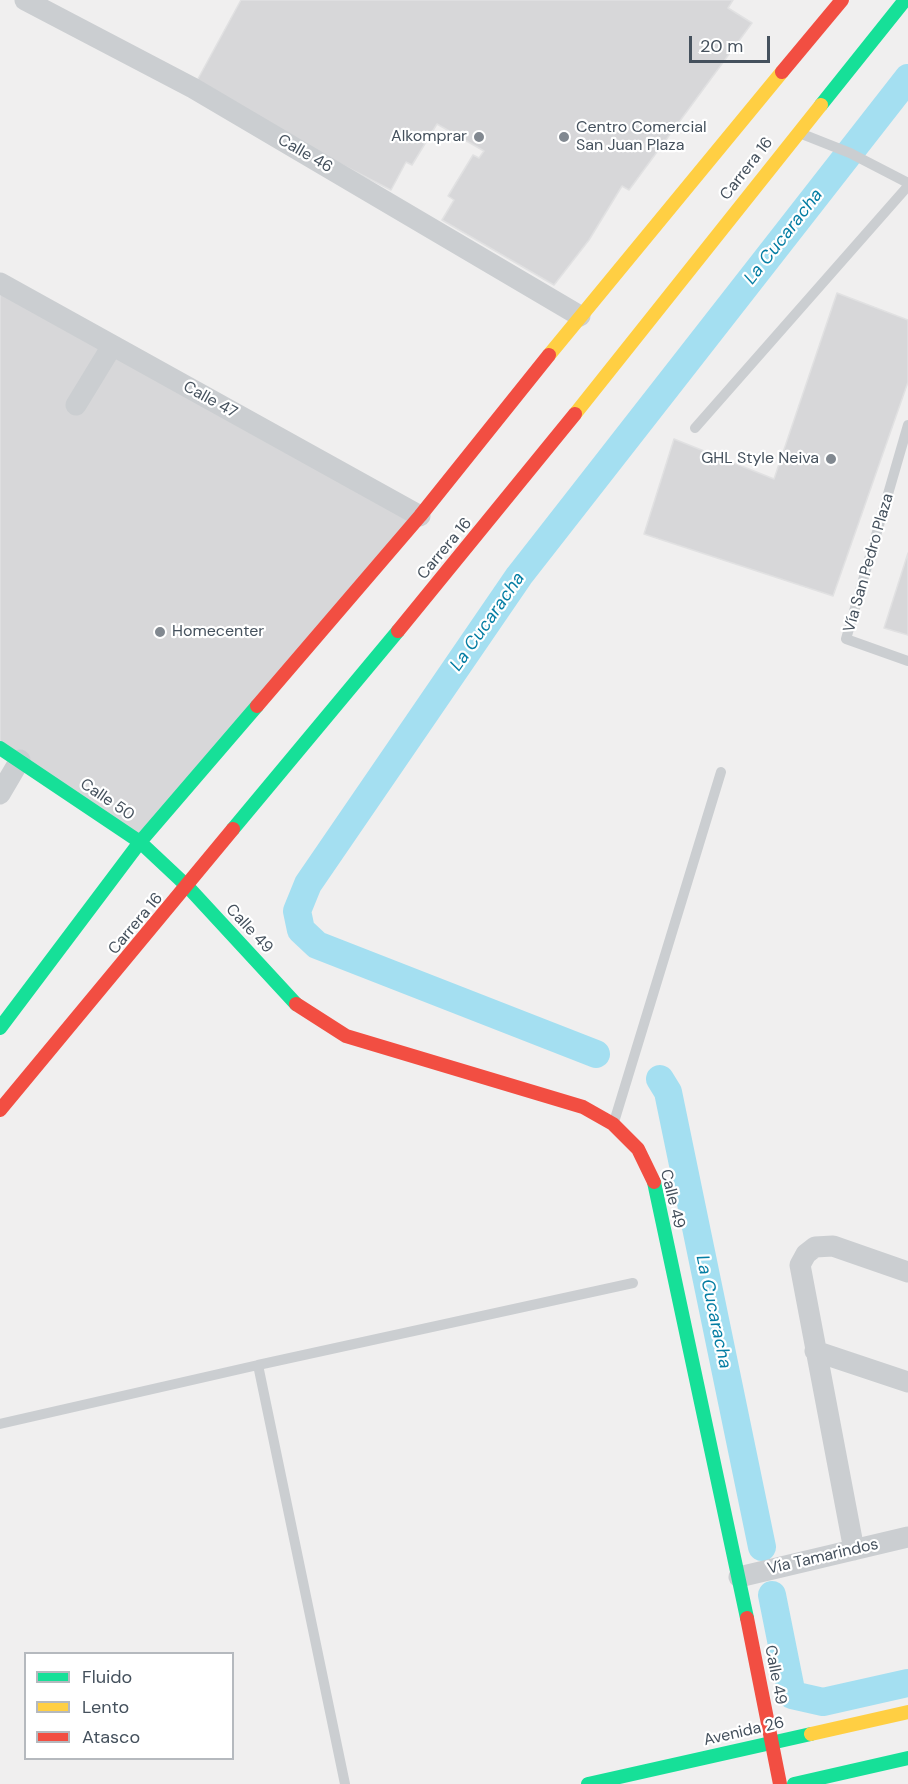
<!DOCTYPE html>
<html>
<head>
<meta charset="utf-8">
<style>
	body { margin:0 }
	#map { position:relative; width:908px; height:1784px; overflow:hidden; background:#f0efef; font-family:"DM Sans",sans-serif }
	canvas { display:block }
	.legend { position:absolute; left:24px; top:1652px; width:210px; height:108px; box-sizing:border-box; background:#fff; border:2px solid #b5b9be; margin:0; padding:8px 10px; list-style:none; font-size:18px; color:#45515d }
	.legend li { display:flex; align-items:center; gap:12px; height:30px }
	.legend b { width:30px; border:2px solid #b5b9be }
	.scale { position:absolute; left:689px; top:36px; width:81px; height:27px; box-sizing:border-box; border:3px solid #45515d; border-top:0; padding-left:8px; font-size:18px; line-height:21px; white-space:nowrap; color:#45515d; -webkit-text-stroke:4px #fff; paint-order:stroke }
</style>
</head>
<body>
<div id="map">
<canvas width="908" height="1784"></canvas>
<ul class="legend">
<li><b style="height:8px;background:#16e098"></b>Fluido</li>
<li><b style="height:8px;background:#ffcf43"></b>Lento</li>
<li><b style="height:8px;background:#f24e42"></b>Atasco</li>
</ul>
<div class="scale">20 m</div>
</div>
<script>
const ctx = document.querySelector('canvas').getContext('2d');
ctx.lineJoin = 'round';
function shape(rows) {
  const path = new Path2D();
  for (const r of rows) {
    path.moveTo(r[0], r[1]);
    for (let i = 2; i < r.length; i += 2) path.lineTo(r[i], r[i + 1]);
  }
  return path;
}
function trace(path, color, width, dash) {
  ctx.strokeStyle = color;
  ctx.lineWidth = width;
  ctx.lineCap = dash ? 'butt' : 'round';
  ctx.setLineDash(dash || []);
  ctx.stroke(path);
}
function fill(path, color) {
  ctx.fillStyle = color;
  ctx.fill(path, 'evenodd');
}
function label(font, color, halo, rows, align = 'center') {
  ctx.font = font + ' "DM Sans",sans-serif';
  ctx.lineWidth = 4.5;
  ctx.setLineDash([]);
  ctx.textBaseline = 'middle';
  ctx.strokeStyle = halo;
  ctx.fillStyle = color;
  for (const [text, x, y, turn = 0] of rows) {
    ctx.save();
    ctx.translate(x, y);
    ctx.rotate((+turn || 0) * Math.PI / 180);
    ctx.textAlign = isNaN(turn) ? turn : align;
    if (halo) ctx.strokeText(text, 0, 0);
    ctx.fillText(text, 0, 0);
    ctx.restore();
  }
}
trace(shape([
	[596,1054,317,945,301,930,297,911,308,884,519,576,908,78],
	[660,1079,668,1092,762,1547],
	[772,1595,792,1695,823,1702,908,1683]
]), '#a4dff1', 28);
const building = shape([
	[241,0,733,0,728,8,752,23,629,190,622,186,589,240,554,285,442,220,454,200,448,196,473,155,479,158,484,151,437,124,412,165,406,162,391,190,193,88,241,0],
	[0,283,420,516,140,842,0,748,0,283],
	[837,293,908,320,908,382,833,596,644,534,674,439,774,479,837,293],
	[908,553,908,635,884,628,908,553]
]);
fill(building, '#d7d7d9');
trace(building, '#e1e1e2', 1.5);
trace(shape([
	[802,134,850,153,908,183],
	[908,425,846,639,908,661],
	[695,428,908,186],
	[614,1122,721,772],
	[258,1365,633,1283],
	[0,1424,258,1365,345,1784]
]), '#cbced1', 10);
trace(shape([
	[25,0,193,88,580,316],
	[0,283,420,516],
	[76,405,112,346],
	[0,794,20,760],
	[815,1351,908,1382],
	[854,1550,800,1265,806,1254,815,1247,833,1246,908,1272],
	[739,1577,908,1537]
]), '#cbced1', 21);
trace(shape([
	[821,105,905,0],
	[0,748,140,842,188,887,296,1004],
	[233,829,398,631],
	[0,1028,140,842,257,706],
	[654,1182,747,1618],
	[588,1784,811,1734],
	[794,1784,908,1758]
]), '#16e098', 14);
trace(shape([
	[549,355,782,72],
	[575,414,821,105],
	[811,1734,908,1712]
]), '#ffcf43', 14);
trace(shape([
	[782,72,842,0],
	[398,631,575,414],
	[257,706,420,516,549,355],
	[296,1004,346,1036,583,1107,613,1124,638,1149,654,1182],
	[0,1110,233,829],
	[747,1618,780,1784]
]), '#f24e42', 14);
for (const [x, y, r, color] of [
	[479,137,6,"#818890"],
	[564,137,6,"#818890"],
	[831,459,6,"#818890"],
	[160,632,6,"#818890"]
]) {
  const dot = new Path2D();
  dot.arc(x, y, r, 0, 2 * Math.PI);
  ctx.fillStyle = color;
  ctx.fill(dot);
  trace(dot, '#fff', 2);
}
label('16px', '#45515d', '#fff', [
	["Centro Comercial",576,128],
	["San Juan Plaza",576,146],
	["Alkomprar",467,137,"right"],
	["GHL Style Neiva",819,459,"right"],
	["Homecenter",172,632]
], 'left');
label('16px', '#45515d', '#fff', [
	["Calle 46",305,154,30],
	["Carrera 16",747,169,-52],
	["Calle 47",210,400,29],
	["Carrera 16",445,549,-50],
	["Vía San Pedro Plaza",869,563,-74],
	["Calle 50",107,800,34],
	["Carrera 16",136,924,-50],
	["Calle 49",249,929,47],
	["Calle 49",672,1199,76],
	["Vía Tamarindos",823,1557,-13],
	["Calle 49",775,1675,79],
	["Avenida 26",744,1732,-13]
]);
label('italic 18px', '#047da3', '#fff', [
	["La Cucaracha",784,237,-52],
	["La Cucaracha",488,622,-55],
	["La Cucaracha",713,1312,78]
]);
</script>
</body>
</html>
